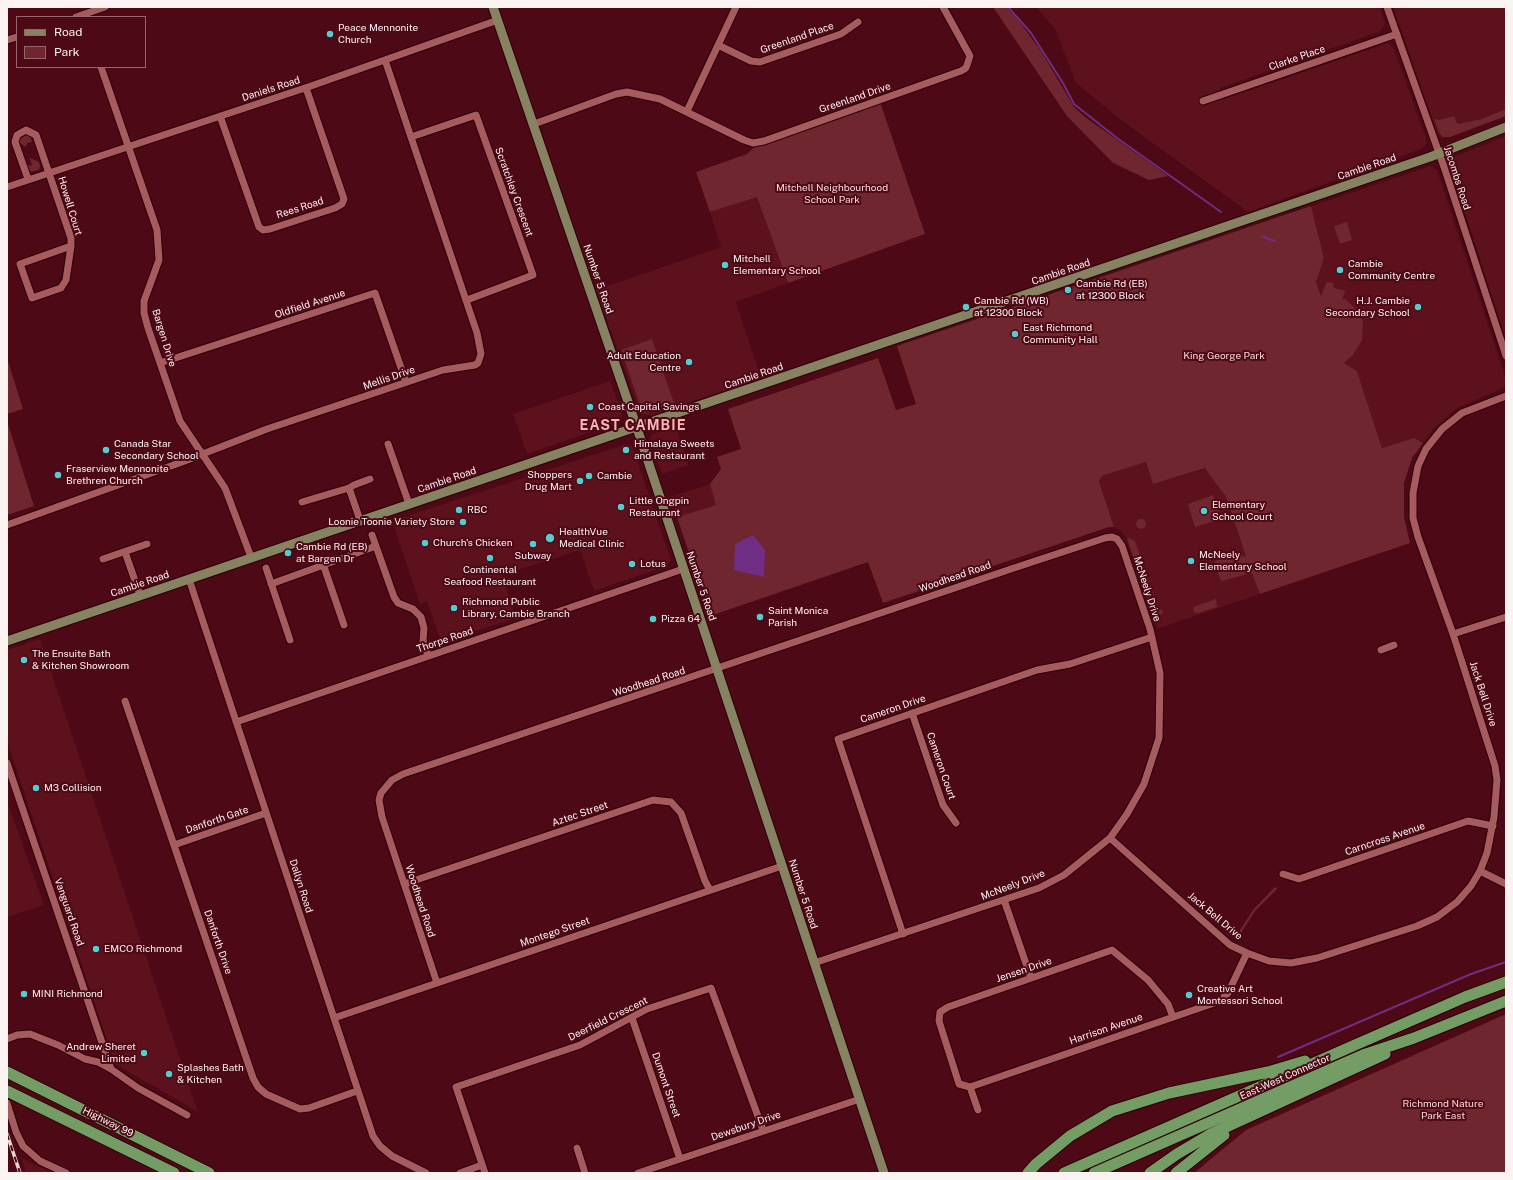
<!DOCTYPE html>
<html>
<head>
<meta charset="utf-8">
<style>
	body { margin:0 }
	#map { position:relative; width:1513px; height:1180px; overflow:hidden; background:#4d0915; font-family:"Public Sans",sans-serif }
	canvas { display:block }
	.frame { position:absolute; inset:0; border:8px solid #fbf2f2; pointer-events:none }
	.legend { position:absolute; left:16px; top:16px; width:130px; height:52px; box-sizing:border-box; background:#4d0915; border:1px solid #93666d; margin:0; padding:5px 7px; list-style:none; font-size:12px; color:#fbf2f2 }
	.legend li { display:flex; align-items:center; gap:8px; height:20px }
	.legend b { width:20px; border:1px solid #93666d }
</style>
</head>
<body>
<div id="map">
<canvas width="1513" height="1180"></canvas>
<div class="frame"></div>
<ul class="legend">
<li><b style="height:5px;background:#878362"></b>Road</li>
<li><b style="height:11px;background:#70262e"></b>Park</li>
</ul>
</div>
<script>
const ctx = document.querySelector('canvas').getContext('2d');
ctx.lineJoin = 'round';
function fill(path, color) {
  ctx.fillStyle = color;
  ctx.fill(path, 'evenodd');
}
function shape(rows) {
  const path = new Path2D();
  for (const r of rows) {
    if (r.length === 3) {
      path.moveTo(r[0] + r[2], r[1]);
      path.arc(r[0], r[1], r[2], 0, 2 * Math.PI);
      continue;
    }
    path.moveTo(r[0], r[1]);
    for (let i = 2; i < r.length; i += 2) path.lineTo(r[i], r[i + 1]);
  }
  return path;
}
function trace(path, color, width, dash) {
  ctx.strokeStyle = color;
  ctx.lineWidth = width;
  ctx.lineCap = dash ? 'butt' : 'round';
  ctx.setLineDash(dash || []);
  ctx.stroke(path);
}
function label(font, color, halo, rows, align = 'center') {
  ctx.font = font + ' "Public Sans",sans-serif';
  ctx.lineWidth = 4;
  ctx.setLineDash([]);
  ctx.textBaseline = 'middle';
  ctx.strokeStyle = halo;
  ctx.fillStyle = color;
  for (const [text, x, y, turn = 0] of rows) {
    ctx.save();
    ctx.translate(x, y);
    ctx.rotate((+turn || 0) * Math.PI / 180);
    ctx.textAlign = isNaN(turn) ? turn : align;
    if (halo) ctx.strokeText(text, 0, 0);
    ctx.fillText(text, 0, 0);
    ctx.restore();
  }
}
fill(shape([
	[1036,7,1380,7,1385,23,1381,31,1220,88,1221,100,1388,43,1394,49,1426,138,1426,145,1421,149,1248,212,1121,120,1076,83,1055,29],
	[1393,7,1506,7,1506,109,1438,135],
	[1506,136,1506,339,1449,164,1451,159,1456,156],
	[1431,166,1437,170,1506,379,1506,387,1457,408,1434,428,1423,443,1414,438,1382,448,1357,371,1344,363,1353,355,1337,304,1322,298,1316,282,1324,258,1311,206],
	[757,196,788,283,736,302,761,378,649,416,642,414,639,409,596,290,721,247,710,212],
	[610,381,622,414,620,422,527,454,513,414],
	[676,426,689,465,662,474,650,437,652,434],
	[626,444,632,446,643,478,671,560,667,566,594,591,580,550,502,575,516,618,441,642,427,601,420,604,392,521],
	[1146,462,1153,484,1206,468,1226,497,1260,594,1157,629,1127,539,1121,531,1114,527,1099,481,1102,476],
	[710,484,717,505,677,517,670,497],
	[40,639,68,722,198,1112,115,1064,7,741,7,650],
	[7,801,44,905,7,917],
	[21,1158,52,1173,26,1173]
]), '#5c111d');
fill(shape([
	[993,7,1006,7,1019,21,1041,51,1074,107,1085,117,1168,176,1149,180,1113,163,1067,116],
	[880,102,925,234,788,283,757,197,710,212,696,172,747,154,757,145],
	[1506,109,1506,116,1450,137,1442,137,1440,134,1434,119,1440,120,1454,116,1457,123,1459,124,1481,119],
	[24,134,30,136,32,142,27,143,26,147,18,142,19,137],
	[30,158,39,162,40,166,39,170,29,172,25,164,32,166],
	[1311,206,1324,258,1316,282,1321,296,1327,282,1333,283,1334,288,1345,291,1342,300,1345,299,1357,310,1363,322,1362,340,1353,355,1344,363,1357,371,1382,448,1414,438,1423,443,1412,458,1404,483,1404,517,1410,543,1260,594,1252,573,1221,581,1214,563,1215,561,1241,551,1243,557,1246,556,1226,497,1205,468,1153,484,1146,462,1102,476,1099,481,1114,527,1109,527,883,603,868,562,710,616,677,517,716,505,710,484,721,469,717,457,741,449,728,409,878,358,896,410,916,404,897,346],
	[1347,222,1352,240,1340,244,1334,226],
	[652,339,674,403,645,413,642,411,621,350],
	[7,358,23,409,7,414],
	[7,421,34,506,7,515],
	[1213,495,1221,519,1195,527,1188,504],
	[1141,524,5],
	[1129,538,1135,541,1158,608,1164,612,1162,614,1154,617,1127,539],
	[1216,599,1217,607,1198,613,1194,612,1193,607],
	[1275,887,1277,889,1255,911,1237,939,1235,938,1253,910],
	[1506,1014,1506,1173,1194,1173,1246,1130]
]), '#70262e');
fill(shape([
	[753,535,765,550,764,577,734,570,735,544]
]), '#702d84');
trace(shape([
	[1008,7,1031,33,1063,83,1074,104,1117,138,1221,212],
	[1263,237,1275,241],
	[1278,1057,1471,974,1506,962]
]), '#702d84', 2);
const minor = shape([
	[1387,7,1444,167,1506,356],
	[76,17,105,7],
	[7,40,17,37],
	[718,45,751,61,760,62,841,34,858,22],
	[101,67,157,230,159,260,144,301,144,313,148,328,180,421,225,488,251,557],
	[1203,101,1397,34],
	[687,111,736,7],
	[220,116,259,227,263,230,270,229,335,208,342,204,344,199,306,88],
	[534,124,616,94,627,92,660,99,744,140,753,143,764,141,961,71,966,68,970,56,943,7],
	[411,137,476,115,533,275,467,300],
	[28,179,15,142,17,135,26,130,36,135,71,238,71,246,66,280,61,288,32,298,20,264,71,246],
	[7,187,311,86,498,20],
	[160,363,375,293,406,382],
	[388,444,409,504],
	[349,488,354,485,370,479],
	[302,502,349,488,360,520],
	[7,525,182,462,267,429,443,370,475,365,478,363,481,354,477,333,385,60],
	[372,535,394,597,398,603,413,609,421,617,424,628,423,641,428,655],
	[125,552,140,595],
	[103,559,147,544],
	[323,564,344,625],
	[266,568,290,640],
	[189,579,373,1136,380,1146,392,1156,426,1173],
	[271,584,376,546],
	[1453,634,1506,617],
	[1381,650,1394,645],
	[125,701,253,1078,258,1087,266,1094,300,1109,309,1108,357,1091],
	[912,713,943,805,956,823],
	[236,722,683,569],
	[7,763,111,1069],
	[1110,838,1230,945,1247,953,1269,961,1291,963,1317,958,1417,926,1437,917,1457,902,1471,886,1480,871,1487,853,1494,817,1497,780,1495,766,1453,634,1418,537,1413,518,1413,493,1418,466,1426,449,1442,429,1462,413,1506,396],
	[174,845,266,813],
	[1480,871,1506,884],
	[1283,874,1299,879,1468,821,1493,826],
	[404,884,653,800,671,802,681,813,705,881,710,890],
	[1004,900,1031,978],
	[903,934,838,739,1037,670,1070,664,1152,637],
	[437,983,382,817,379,800,381,793,392,780,403,774,1014,568,1105,538,1112,537,1117,539,1122,546,1150,629,1160,673,1159,738,1144,784,1127,814,1110,838,1064,875,1039,888,814,963],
	[334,1018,782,866],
	[632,1018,680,1159],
	[7,1039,17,1035,30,1034,58,1045,85,1059,98,1062,111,1069,138,1088,187,1115],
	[970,1087,959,1084,939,1021,940,1012,948,1007,1112,950,1148,980,1168,1004,1173,1017],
	[970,1087,1220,1001,1228,993,1247,953],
	[970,1087,978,1110],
	[7,1103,16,1132,23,1146,40,1161,66,1173],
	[577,1148,585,1173],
	[460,1173,482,1165],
	[485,1173,456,1087,580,1045,647,1009,711,988,763,1130],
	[638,1173,860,1099]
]);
const major = shape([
	[493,7,637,428,884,1173],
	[7,641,1430,157,1506,127]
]);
const highway = shape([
	[7,1072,209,1173],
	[7,1091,174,1173],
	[1028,1173,1036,1164,1070,1136,1112,1111,1169,1093,1268,1072,1305,1061],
	[1064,1173,1355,1045,1465,997,1506,982],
	[1094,1173,1363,1055,1414,1038,1506,1001],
	[1150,1173,1177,1154,1211,1134,1385,1054],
	[1176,1173,1224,1135]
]);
trace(minor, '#2a0004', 9);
trace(major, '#2a0004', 11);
trace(highway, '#2a0004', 13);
trace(minor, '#a65b5f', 7);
trace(major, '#878362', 9);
trace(highway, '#739d64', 11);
const rail = shape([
	[7,1134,20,1173]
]);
trace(rail, '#e7d7d9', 3.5);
trace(rail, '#4d0915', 2, [6]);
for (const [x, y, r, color] of [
	[330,34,4,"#52cdd0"],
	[725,265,4,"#52cdd0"],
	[1340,270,4,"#52cdd0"],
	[1068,290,4,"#52cdd0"],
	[966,307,4,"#52cdd0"],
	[1418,307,4,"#52cdd0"],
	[1015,334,4,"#52cdd0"],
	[689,362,4,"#52cdd0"],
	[590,407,4,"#52cdd0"],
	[106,450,4,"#52cdd0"],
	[626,450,4,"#52cdd0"],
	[58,475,4,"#52cdd0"],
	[589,476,4,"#52cdd0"],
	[580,481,4,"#52cdd0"],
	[621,507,4,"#52cdd0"],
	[459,510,4,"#52cdd0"],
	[1204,511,4,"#52cdd0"],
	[463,522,4,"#52cdd0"],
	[550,538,5,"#52cdd0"],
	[425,543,4,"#52cdd0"],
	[533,544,4,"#52cdd0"],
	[288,553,4,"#52cdd0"],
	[490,558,4,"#52cdd0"],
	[1191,561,4,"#52cdd0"],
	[632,564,4,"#52cdd0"],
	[454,608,4,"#52cdd0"],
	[760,617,4,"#52cdd0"],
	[653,619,4,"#52cdd0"],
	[24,660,4,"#52cdd0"],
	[36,788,4,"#52cdd0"],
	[96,949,4,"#52cdd0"],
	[24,994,4,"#52cdd0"],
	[1189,995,4,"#52cdd0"],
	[144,1053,4,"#52cdd0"],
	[169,1074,4,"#52cdd0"]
]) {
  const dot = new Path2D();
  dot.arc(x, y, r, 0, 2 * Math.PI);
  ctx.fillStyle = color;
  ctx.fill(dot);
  trace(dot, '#4d0915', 1.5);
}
label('10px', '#fbf2f2', '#4d0915', [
	["Peace Mennonite",338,28],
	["Church",338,40],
	["Mitchell",733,259],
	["Elementary School",733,271],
	["Cambie",1348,264],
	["Community Centre",1348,276],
	["Cambie Rd (EB)",1076,284],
	["at 12300 Block",1076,296],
	["Cambie Rd (WB)",974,301],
	["at 12300 Block",974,313],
	["H.J. Cambie",1410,301,"right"],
	["Secondary School",1410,313,"right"],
	["East Richmond",1023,328],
	["Community Hall",1023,340],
	["Adult Education",681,356,"right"],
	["Centre",681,368,"right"],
	["Coast Capital Savings",598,407],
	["Canada Star",114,444],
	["Secondary School",114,456],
	["Himalaya Sweets",634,444],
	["and Restaurant",634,456],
	["Fraserview Mennonite",66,469],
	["Brethren Church",66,481],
	["Shoppers",572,475,"right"],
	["Drug Mart",572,487,"right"],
	["Cambie",597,476],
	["Little Ongpin",629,501],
	["Restaurant",629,513],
	["Elementary",1212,505],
	["School Court",1212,517],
	["RBC",467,510],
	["Loonie Toonie Variety Store",455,522,"right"],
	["HealthVue",559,532],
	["Medical Clinic",559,544],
	["Church's Chicken",433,543],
	["Cambie Rd (EB)",296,547],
	["at Bargen Dr",296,559],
	["McNeely",1199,555],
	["Elementary School",1199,567],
	["Subway",533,556,"center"],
	["Lotus",640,564],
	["Continental",490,570,"center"],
	["Seafood Restaurant",490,582,"center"],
	["Richmond Public",462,602],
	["Library, Cambie Branch",462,614],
	["Saint Monica",768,611],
	["Parish",768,623],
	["Pizza 64",661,619],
	["The Ensuite Bath",32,654],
	["& Kitchen Showroom",32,666],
	["M3 Collision",44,788],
	["EMCO Richmond",104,949],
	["Creative Art",1197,989],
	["Montessori School",1197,1001],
	["MINI Richmond",32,994],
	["Andrew Sheret",136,1047,"right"],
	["Limited",136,1059,"right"],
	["Splashes Bath",177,1068],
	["& Kitchen",177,1080]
], 'left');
label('10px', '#fbf2f2', '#4d0915', [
	["Greenland Place",797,38,-19],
	["Clarke Place",1297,58,-19],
	["Daniels Road",271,89,-18],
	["Greenland Drive",855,98,-19],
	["Cambie Road",1367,167,-19],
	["Jacombs Road",1457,178,72],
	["Scratchley Crescent",514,192,70],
	["Howell Court",70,206,73],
	["Rees Road",300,208,-18],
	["Cambie Road",1061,272,-19],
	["Number 5 Road",598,279,71],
	["Oldfield Avenue",310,304,-18],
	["Bargen Drive",164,338,73],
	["Cambie Road",754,376,-19],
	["Mellis Drive",389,378,-19],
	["Cambie Road",447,480,-19],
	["Woodhead Road",955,577,-19],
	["Cambie Road",140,584,-19],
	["Number 5 Road",701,586,71],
	["McNeely Drive",1147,589,72],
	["Thorpe Road",445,640,-19],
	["Woodhead Road",649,682,-18],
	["Jack Bell Drive",1483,694,72],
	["Cameron Drive",893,709,-19],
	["Cameron Court",941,766,71],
	["Aztec Street",580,814,-19],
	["Danforth Gate",217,820,-19],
	["Carncross Avenue",1385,839,-19],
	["McNeely Drive",1013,885,-21],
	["Dallyn Road",301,886,72],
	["Number 5 Road",803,894,72],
	["Woodhead Road",420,901,72],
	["Vanguard Road",69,912,71],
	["Jack Bell Drive",1215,916,40],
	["Montego Street",555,932,-19],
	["Danforth Drive",218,942,71],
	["Jensen Drive",1024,970,-19],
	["Deerfield Crescent",608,1019,-26],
	["Harrison Avenue",1106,1029,-19],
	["East-West Connector",1285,1077,-24],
	["Dumont Street",666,1085,71],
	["Highway 99",108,1122,26],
	["Dewsbury Drive",746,1126,-19]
]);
label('10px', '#f8d8d8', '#4d0915', [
	["Mitchell Neighbourhood",832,188],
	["School Park",832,200],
	["King George Park",1224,356],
	["Richmond Nature",1443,1104],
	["Park East",1443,1116]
]);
ctx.letterSpacing = '1px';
label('bold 14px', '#f8b5b7', '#4d0915', [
	["EAST CAMBIE",633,426]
]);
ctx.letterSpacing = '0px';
</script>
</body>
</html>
